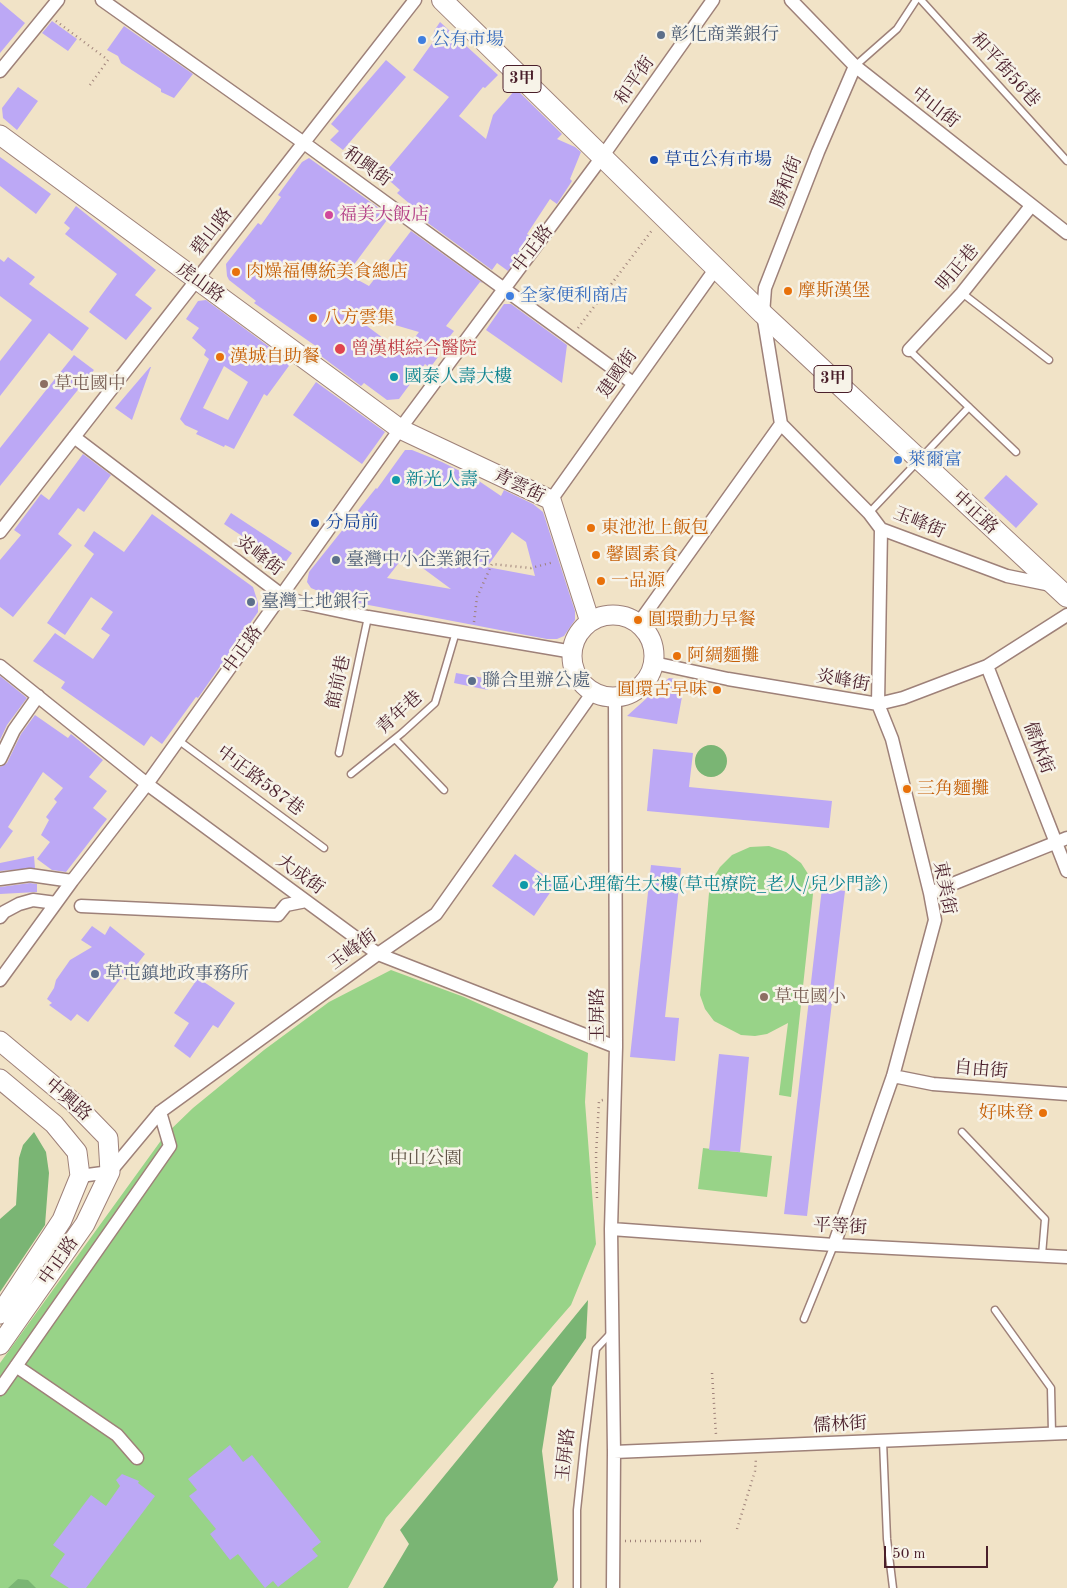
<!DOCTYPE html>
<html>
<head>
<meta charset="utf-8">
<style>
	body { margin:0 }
	#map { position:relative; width:1067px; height:1588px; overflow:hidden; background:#f1e3c7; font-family:"Old Standard TT",serif }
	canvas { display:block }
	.scale { position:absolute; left:884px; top:1546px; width:104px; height:22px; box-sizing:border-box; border:2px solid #4a1f2b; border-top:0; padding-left:6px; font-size:15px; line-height:18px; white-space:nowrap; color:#4a1f2b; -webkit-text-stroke:4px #f7f3e8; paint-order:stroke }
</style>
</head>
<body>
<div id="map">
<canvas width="1067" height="1588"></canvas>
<div class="scale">50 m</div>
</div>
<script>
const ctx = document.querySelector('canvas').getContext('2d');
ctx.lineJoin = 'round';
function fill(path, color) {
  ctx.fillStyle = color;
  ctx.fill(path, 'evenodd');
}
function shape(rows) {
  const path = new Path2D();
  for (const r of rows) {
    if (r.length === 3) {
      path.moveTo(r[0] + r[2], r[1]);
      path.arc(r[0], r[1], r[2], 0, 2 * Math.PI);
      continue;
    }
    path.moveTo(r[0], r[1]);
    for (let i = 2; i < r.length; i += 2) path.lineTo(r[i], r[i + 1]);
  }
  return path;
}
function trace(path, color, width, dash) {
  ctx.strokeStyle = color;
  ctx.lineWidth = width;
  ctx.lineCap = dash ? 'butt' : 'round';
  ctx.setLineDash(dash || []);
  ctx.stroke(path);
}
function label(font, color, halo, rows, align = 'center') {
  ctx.font = font + ' "Old Standard TT","Noto Serif TC",serif';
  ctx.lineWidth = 5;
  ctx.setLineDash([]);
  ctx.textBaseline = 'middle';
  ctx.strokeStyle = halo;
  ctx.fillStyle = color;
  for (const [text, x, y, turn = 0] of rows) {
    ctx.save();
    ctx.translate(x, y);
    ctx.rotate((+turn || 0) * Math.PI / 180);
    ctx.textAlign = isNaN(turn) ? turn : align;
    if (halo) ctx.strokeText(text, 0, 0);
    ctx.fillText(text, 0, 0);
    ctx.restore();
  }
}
fill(shape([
	[769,846,786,852,801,863,810,877,813,894,791,1097,779,1095,788,1023,767,1034,755,1036,741,1035,714,1021,705,1009,700,995,709,893,712,880,720,867,732,855,750,847],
	[391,970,464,997,588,1053,585,1102,596,1244,571,1305,386,1518,348,1588,0,1588,0,1363,165,1135,193,1108,264,1050,329,1002],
	[703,1148,772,1156,767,1197,698,1189]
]), '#98d388');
fill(shape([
	[711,761,16],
	[34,1132,46,1152,49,1173,45,1225,0,1292,0,1219,16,1205,19,1158,23,1145],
	[588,1300,586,1338,552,1387,542,1451,558,1580,553,1588,383,1588,409,1544,400,1530],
	[18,1579,28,1580,36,1588,8,1588]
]), '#7ab574');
fill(shape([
	[0,2,25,23,0,53],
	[52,21,77,39,68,51,42,33],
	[440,22,498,75,485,88,483,87,459,116,486,139,493,115,516,89,562,134,557,139,575,147,581,152,570,179,572,181,557,204,550,199,527,234,532,238,508,271,497,263,492,270,421,218,423,215,397,193,400,190,383,175,449,97,413,70,433,42,434,31],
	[124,26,193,74,174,98,161,92,161,89,121,63,118,56,107,50],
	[386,60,406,77,343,150,330,140,339,131,331,124],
	[18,87,38,101,17,130,3,118,2,108],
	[0,157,51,194,36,214,0,186],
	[309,158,390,216,347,274,369,286,411,231,483,283,480,282,446,326,454,331,435,355,438,357,430,368,425,364,399,399,387,400,364,383,361,386,317,353,320,349,254,303,256,301,229,280,227,276,226,264,258,223,261,225,281,197,278,195,302,162],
	[347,311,419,332,403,353],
	[76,206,156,270,135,295,152,308,126,340,89,312,117,274,65,234,70,228,64,223],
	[8,257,35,277,29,284,89,328,72,351,49,333,0,396,0,361,32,320,0,296,0,259,4,262],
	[206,300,291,363,267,396,264,394,234,449,225,445,224,447,196,434,198,431,185,425,180,419,209,359,204,355,206,350,192,338,199,328,186,319,198,301],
	[224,366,248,382,228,420,203,408],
	[504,304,511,304,567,345,562,383,486,330],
	[74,355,94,370,0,486,0,448],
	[150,367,151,367,132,420,115,408],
	[316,382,385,432,362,464,293,415],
	[405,450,412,450,442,462,476,479,501,496,504,490,533,504,543,512,575,611,575,620,564,636,557,639,547,639,337,599,311,588,307,582,309,572,376,488,377,489],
	[512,532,526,542,535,576,487,567],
	[405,555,451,589,387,578],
	[83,454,111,475,84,512,78,508,58,534,72,545,13,617,0,607,0,560,21,535,14,530,41,494,49,500],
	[1006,475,1038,504,1016,528,984,498],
	[231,513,292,553,284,564,224,524],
	[152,514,253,587,258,603,258,612,198,698,196,697,162,744,151,736,144,746,61,688,65,682,33,661,55,633,93,659,110,635,101,629,113,612,91,597,65,635,47,623,94,554,84,546,94,531,124,552],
	[456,673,490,679,488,690,454,683],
	[0,676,27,698,7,725,0,740],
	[669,678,685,680,677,724,627,716],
	[35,715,68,738,71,734,103,760,89,777,107,791,93,808,107,819,66,872,52,870,37,859,50,842,41,835,49,820,46,817,57,802,54,799,63,788,43,772,8,827,13,831,0,849,0,767,7,763,21,734],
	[653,749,693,753,689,787,832,801,829,828,647,811],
	[515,854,556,884,534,916,492,886],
	[34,856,35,868,0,871,0,863],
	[651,865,681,868,665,1017,679,1018,675,1061,630,1057],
	[30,883,37,884,37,892,0,894,0,887],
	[822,888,845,891,807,1216,784,1214],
	[92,926,105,935,110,926,145,954,125,980,122,977,88,1022,77,1014,71,1021,49,1005,52,1003,47,999,54,988,56,980,70,960,92,947,81,940],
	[198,978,235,1003,218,1028,213,1025,190,1058,174,1046,189,1023,174,1013],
	[719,1054,749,1057,740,1152,709,1150],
	[230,1445,243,1462,252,1455,321,1542,312,1549,318,1556,278,1587,273,1581,265,1588,238,1554,230,1560,210,1534,216,1529,189,1496,197,1490,188,1479],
	[122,1474,139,1481,138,1483,155,1496,86,1588,69,1588,50,1576,65,1554,53,1545,91,1495,106,1506,120,1486,116,1480]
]), '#bca8f5');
const lane = shape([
	[921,0,1067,161],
	[855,66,897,29,916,0],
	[962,293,1049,360],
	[909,350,1016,452],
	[869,513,969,407],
	[395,739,444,790],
	[178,740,324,848],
	[339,753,368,617],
	[351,774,402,733,435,703,456,632],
	[962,1132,1045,1219,1042,1255],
	[995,1310,1051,1388,1052,1433],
	[804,1319,834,1245],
	[883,1441,887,1539,893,1588],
	[577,1588,577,1510,584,1445,596,1349,611,1333]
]);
const street = shape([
	[102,0,304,143,633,383],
	[791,0,855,66,1067,233],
	[0,71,58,0],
	[909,350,962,293,1031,206],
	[781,424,869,513,881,529,1007,576,1051,585],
	[74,437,283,596,302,603,368,617,573,652],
	[551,500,716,268],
	[0,532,415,0],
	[638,624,781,424,763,314,765,288,818,152,855,66],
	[654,663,728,679,878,704,903,698,987,666,1067,615],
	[0,666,147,784,378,954,616,1047],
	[987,666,1067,871],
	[0,759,14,730,38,696],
	[0,879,30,875,72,881],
	[930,893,1067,838],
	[81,906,278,915,286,905,306,901],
	[0,917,4,912,19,904,33,900,56,903],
	[0,980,72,881,147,784,400,429,602,157,713,0],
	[893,1076,933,1084,1067,1094],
	[80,1176,110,1172,160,1112,378,954,436,914,593,692],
	[611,1229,834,1245,1067,1257],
	[834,1245,893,1076,935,920,930,893,892,739,878,704,881,529],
	[16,1366,117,1435,137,1458],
	[0,1389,170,1146,160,1112],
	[614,1452,1067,1433],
	[613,1588,614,1452,611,1229,616,1047,615,697]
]);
const secondary = shape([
	[0,135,400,429,551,500,590,622],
	[613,656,41],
	[0,1041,73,1102,108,1138,110,1172,85,1224,0,1345],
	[0,1079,54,1124,77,1152,80,1176,62,1220,0,1314]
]);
const primary = shape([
	[442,0,763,314,1067,597]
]);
trace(lane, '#9e8179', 9);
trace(street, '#9e8179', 15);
trace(secondary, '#9e8179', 21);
trace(primary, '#9e8179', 22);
trace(shape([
	[56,21,108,60,90,85],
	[578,328,653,229],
	[474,622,477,597,492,564,531,568,554,562],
	[597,1198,596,1155,599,1101,603,1100],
	[712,1373,716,1435],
	[737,1529,755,1471,756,1459],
	[625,1541,703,1541]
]), '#9e8179', 2.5, [1, 4]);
trace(lane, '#fff', 6);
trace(street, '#fff', 12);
trace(secondary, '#fff', 19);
trace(primary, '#fff', 20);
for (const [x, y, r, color] of [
	[661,35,5,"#5c6f8a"],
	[422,40,5,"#3f7fe0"],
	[654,160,5,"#1a4fb4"],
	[329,215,5,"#d1479c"],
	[236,272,5,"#e8710a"],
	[788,291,5,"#e8710a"],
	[510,296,5,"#3f7fe0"],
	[313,318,5,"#e8710a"],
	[340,349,6,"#e0444e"],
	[220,357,5,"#e8710a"],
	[394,377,5,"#0f9aa8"],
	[44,384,5,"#8d6e63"],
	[898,460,5,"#3f7fe0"],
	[396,480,5,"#0f9aa8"],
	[315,523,5,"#1a4fb4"],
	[591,528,5,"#e8710a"],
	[596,555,5,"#e8710a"],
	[336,560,5,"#5c6f8a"],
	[601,581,5,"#e8710a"],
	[251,602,5,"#5c6f8a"],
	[638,620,5,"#e8710a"],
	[677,656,5,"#e8710a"],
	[472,681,5,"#5c6f8a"],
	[717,690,5,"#e8710a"],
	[907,789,5,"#e8710a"],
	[524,885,5,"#0f9aa8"],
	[95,974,5,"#5c6f8a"],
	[764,997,5,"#8d6e63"],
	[1043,1113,5,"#e8710a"]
]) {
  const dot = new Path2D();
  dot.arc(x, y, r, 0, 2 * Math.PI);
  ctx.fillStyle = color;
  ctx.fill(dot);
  trace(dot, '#f7f3e8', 2);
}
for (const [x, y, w] of [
	[522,79,38],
	[833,379,38]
]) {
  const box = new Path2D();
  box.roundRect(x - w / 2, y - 13.5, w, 27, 4);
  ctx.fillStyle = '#f7f3e8';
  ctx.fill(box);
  trace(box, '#4a1f2b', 1);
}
label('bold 16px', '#4a1f2b', null, [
	["3甲",522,79],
	["3甲",833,379]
]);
label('18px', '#4e5e75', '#f7f3e8', [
	["彰化商業銀行",671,35],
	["臺灣中小企業銀行",346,560],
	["臺灣土地銀行",261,602],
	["聯合里辦公處",482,681],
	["草屯鎮地政事務所",105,974]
], 'left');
label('18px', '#366cbe', '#f7f3e8', [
	["公有市場",432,40],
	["全家便利商店",520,296],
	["萊爾富",908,460]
], 'left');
label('18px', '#4a1f2b', '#f7f3e8', [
	["和平街56巷",1005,70,48],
	["和平街",635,81,-55],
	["中山街",935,108,38],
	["和興街",367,167,36],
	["勝和街",787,182,-69],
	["碧山路",212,232,-52],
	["中正路",533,249,-53],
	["明正巷",958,268,-50],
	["虎山路",200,283,36],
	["建國街",618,374,-55],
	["青雲街",519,486,27],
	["中正路",975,513,43],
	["玉峰街",919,523,22],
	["炎峰街",259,556,37],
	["中正路",243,650,-54],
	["炎峰街",843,681,10],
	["館前巷",339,682,-78],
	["青年巷",400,713,-42],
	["儒林街",1038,748,69],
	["中正路587巷",260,781,37],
	["大成街",300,875,36],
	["東美街",944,888,79],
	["玉峰街",353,950,-36],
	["玉屏路",598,1015,-90],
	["自由街",981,1070,5],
	["中興路",68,1100,41],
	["平等街",840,1227,3],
	["中正路",59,1261,-55],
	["儒林街",840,1425,-3],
	["玉屏路",566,1455,-84]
]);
label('18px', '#164399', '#f7f3e8', [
	["草屯公有市場",664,160],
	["分局前",325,523]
], 'left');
label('18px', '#b23c85', '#f7f3e8', [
	["福美大飯店",339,215]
], 'left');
label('18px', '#c56008', '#f7f3e8', [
	["肉燥福傳統美食總店",246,272],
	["摩斯漢堡",798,291],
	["八方雲集",323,318],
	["漢城自助餐",230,357],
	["東池池上飯包",601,528],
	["馨園素食",606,555],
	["一品源",611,581],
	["圓環動力早餐",648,620],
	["阿綢麵攤",687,656],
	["圓環古早味",707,690,"right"],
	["三角麵攤",917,789],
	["好味登",1033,1113,"right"]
], 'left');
label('18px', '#be3a42', '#f7f3e8', [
	["曾漢棋綜合醫院",351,349]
], 'left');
label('18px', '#0d838f', '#f7f3e8', [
	["國泰人壽大樓",404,377],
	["新光人壽",406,480],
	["社區心理衛生大樓(草屯療院_老人/兒少門診)",534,885]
], 'left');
label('18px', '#785e54', '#f7f3e8', [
	["草屯國中",54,384],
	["草屯國小",774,997]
], 'left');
label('18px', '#615547', '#f7f3e8', [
	["中山公園",426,1159]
]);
</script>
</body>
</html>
